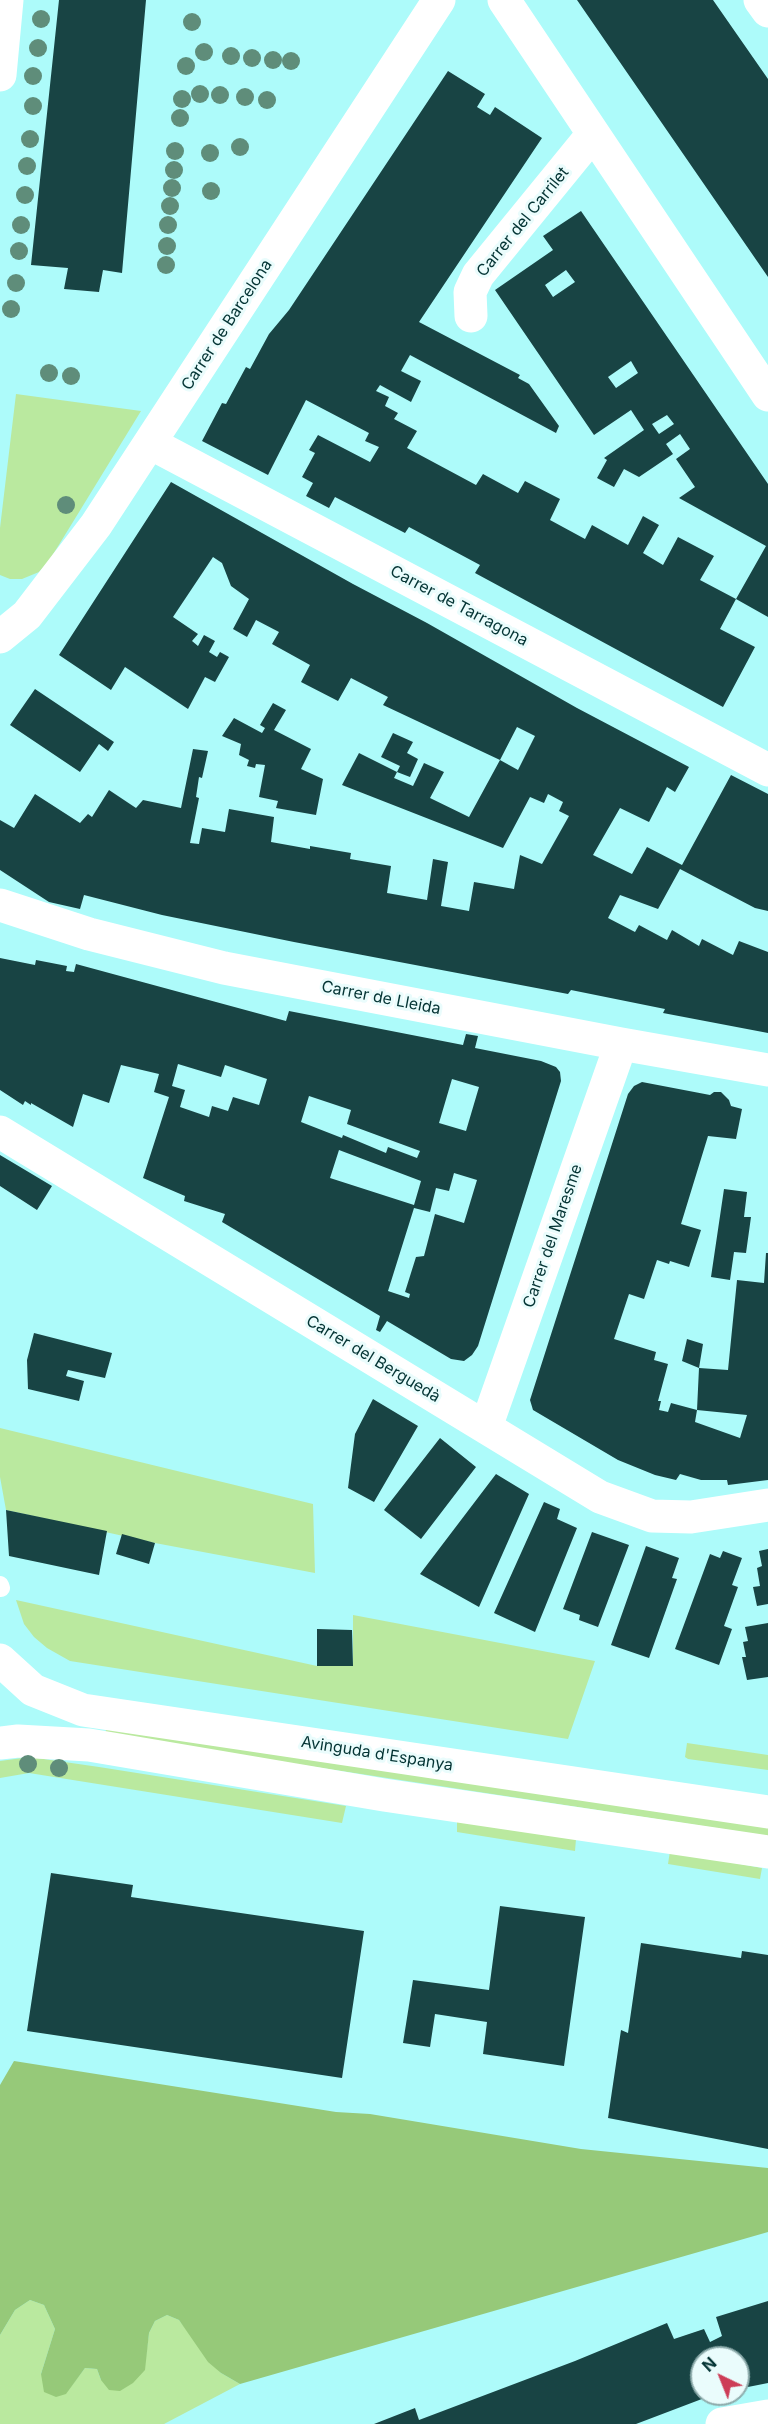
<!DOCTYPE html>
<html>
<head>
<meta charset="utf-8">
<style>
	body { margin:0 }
	#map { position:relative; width:768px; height:2424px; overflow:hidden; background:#adfbfa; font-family:Inter,sans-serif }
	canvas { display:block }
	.north { position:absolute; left:690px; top:2346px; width:60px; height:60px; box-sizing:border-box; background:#eafcfc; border:2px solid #8eacac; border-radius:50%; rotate:317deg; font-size:16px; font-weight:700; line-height:24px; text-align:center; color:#043434 }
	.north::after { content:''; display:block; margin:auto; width:21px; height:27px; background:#cd3d57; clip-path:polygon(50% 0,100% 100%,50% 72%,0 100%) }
</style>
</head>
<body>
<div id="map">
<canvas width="768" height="2424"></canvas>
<div class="north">N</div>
</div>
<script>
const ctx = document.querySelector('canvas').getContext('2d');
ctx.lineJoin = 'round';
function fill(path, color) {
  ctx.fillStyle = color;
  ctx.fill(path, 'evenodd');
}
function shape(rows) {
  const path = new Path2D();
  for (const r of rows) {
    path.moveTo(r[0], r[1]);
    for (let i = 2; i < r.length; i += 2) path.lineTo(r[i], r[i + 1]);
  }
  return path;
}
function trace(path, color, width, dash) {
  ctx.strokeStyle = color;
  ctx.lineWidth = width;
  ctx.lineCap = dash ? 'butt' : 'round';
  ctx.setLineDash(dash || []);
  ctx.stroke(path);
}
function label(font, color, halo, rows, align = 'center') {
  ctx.font = font + ' Inter,sans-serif';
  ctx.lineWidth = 6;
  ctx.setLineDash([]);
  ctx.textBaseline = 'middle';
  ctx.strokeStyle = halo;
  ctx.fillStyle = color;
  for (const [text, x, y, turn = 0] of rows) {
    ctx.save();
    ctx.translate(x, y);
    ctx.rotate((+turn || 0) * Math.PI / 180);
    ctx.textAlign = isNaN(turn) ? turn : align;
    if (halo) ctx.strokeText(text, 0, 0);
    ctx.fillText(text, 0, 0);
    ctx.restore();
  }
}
fill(shape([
	[16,394,141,411,49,561,39,572,22,579,10,579,0,575,0,528],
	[0,1428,313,1504,315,1573,155,1543,6,1510,0,1477],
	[16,1600,317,1666,353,1666,353,1615,595,1661,568,1739,70,1661,47,1648,34,1637,24,1624],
	[107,1724,768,1825,768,1836,105,1735],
	[687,1743,768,1755,768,1770,688,1759,685,1757],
	[30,1757,99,1767,346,1806,342,1823,29,1773,0,1778,0,1761],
	[457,1821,576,1839,575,1851,457,1832],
	[670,1851,762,1868,760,1879,668,1864],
	[30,2300,44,2305,55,2329,41,2374,65,2394,85,2368,97,2369,101,2380,144,2370,149,2333,155,2321,167,2315,179,2320,221,2373,240,2384,164,2424,0,2424,0,2335,15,2310]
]), '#bae99f');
fill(shape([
	[14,2061,336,2112,370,2114,581,2149,768,2168,768,2232,240,2384,221,2373,208,2362,179,2320,167,2315,155,2321,149,2333,145,2370,133,2383,120,2391,109,2390,101,2380,97,2369,85,2368,66,2394,56,2397,44,2392,41,2374,55,2329,44,2305,30,2300,15,2310,0,2335,0,2085]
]), '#96c979');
fill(shape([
	[59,0,146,0,122,273,103,270,99,292,64,289,68,268,31,265],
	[577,0,713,0,768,79,768,277],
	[448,71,485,94,477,107,490,115,495,107,542,138,419,322,520,375,518,378,529,384,559,426,556,433,410,355,401,371,421,381,411,402,380,385,376,391,389,397,385,406,398,413,394,419,417,431,407,448,476,485,483,474,518,493,525,481,560,499,550,520,585,539,592,525,628,545,643,516,659,525,643,553,663,565,678,537,714,556,700,580,736,599,720,629,755,647,723,707,475,573,480,565,409,527,405,533,335,497,329,508,306,496,313,483,302,477,315,453,309,450,318,435,370,462,379,447,365,441,369,433,306,400,268,475,202,441,222,403,226,404,246,367,250,369,269,334,289,310],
	[581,211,768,484,768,617,736,599,766,546,679,498,695,487,676,459,690,449,680,434,666,444,673,454,639,477,624,469,614,487,597,478,607,460,604,458,644,430,631,410,594,435,495,290,553,250,543,236],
	[566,270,575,282,553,297,545,285],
	[631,361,638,373,616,388,608,377],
	[667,415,674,424,659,434,652,424],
	[171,482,353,584,427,623,577,708,689,767,675,792,667,787,649,822,620,808,593,855,632,874,647,847,682,865,731,775,768,794,768,911,755,908,680,869,658,909,620,895,608,918,635,932,639,925,667,940,672,930,699,946,702,939,733,955,739,941,768,952,768,1033,663,1013,665,1009,571,990,568,994,294,942,162,915,84,895,80,909,49,902,0,870,0,820,14,828,35,794,80,823,88,814,92,817,109,790,136,808,143,800,181,808,193,749,208,751,202,778,199,777,196,797,199,798,190,843,199,844,202,828,225,832,229,809,274,817,271,842,310,849,310,846,351,853,350,859,391,866,387,893,427,900,433,859,448,862,441,906,469,911,474,882,514,889,520,855,542,864,569,816,559,811,563,802,548,794,544,803,530,797,503,848,342,785,359,753,397,772,394,778,413,786,424,763,444,772,430,798,469,817,500,760,518,770,535,736,517,727,500,760,383,705,388,697,351,678,338,701,301,682,310,665,272,644,279,632,256,620,247,637,233,629,249,599,231,586,222,563,213,557,173,617,198,634,192,641,198,646,204,635,215,641,209,652,217,657,220,652,229,657,215,682,205,677,188,709,125,667,111,690,59,655],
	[35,689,114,742,108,751,99,744,80,772,10,725],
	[273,703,286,710,274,730,311,749,301,769,323,779,316,815,276,808,278,801,259,797,265,765,256,764,255,768,247,766,249,760,239,755,241,744,222,736,234,718,262,733,265,728,260,725],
	[393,733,413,742,407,753,418,759,410,777,397,772,400,766,381,757],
	[0,958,35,965,36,960,67,966,66,971,74,972,76,964,286,1021,289,1011,463,1045,466,1034,478,1036,475,1048,541,1061,556,1067,560,1072,561,1081,478,1346,472,1355,464,1361,451,1359,387,1321,380,1332,376,1330,380,1316,222,1222,225,1214,184,1201,185,1196,143,1178,169,1097,154,1092,159,1074,121,1065,109,1103,83,1094,73,1127,31,1103,31,1105,25,1101,23,1105,0,1090],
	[178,1064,221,1077,225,1065,267,1079,259,1105,233,1097,228,1111,212,1106,209,1117,180,1107,185,1090,172,1086],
	[452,1079,479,1087,466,1131,439,1123],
	[309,1096,351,1110,347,1124,420,1151,417,1158,388,1147,386,1153,343,1135,342,1138,301,1122],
	[339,1150,421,1181,414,1205,330,1178],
	[454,1173,477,1180,464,1223,435,1214,424,1256,416,1257,405,1292,410,1294,409,1298,388,1291,414,1208,430,1212,436,1188,449,1191],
	[642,1082,710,1095,714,1092,721,1092,729,1100,731,1106,742,1109,736,1139,708,1136,681,1224,701,1230,689,1267,670,1261,669,1264,657,1260,644,1299,629,1294,614,1339,656,1352,654,1360,668,1364,658,1401,661,1401,659,1410,668,1412,671,1403,697,1410,695,1422,740,1438,747,1415,697,1410,699,1368,728,1370,737,1280,764,1283,766,1253,768,1253,768,1480,728,1485,727,1480,701,1480,680,1474,676,1480,655,1475,618,1460,533,1410,530,1400,628,1094,634,1086],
	[0,1155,52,1186,37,1210,0,1186],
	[724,1189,747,1192,744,1217,751,1217,746,1253,734,1252,730,1280,711,1277],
	[34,1333,112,1353,105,1378,68,1370,66,1376,84,1381,79,1401,28,1389,27,1360],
	[687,1339,703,1344,699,1368,682,1361],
	[373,1399,418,1426,374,1502,348,1488,355,1434],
	[440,1438,476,1467,421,1539,384,1510],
	[496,1474,529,1494,479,1607,420,1574],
	[544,1502,560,1509,557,1519,577,1528,535,1632,494,1613],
	[6,1510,107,1531,99,1575,9,1556],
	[592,1532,629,1545,598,1627,579,1620,580,1615,563,1609],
	[122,1534,155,1543,149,1564,116,1554],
	[646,1546,679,1558,672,1578,677,1579,649,1658,611,1645],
	[768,1549,768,1604,757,1606,753,1587,760,1586,757,1568,762,1566,759,1551],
	[723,1551,742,1558,732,1585,738,1587,724,1626,732,1629,719,1665,675,1649,710,1554,720,1558],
	[768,1623,768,1677,747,1680,742,1657,746,1657,743,1642,748,1641,745,1627],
	[317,1629,352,1630,353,1666,317,1666],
	[51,1873,133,1885,131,1897,364,1931,342,2078,27,2031],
	[500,1906,585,1917,564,2066,483,2054,487,2022,435,2014,430,2047,403,2043,413,1980,489,1990],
	[641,1943,741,1958,742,1951,768,1955,768,2149,608,2118,621,2030,628,2033],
	[768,2301,768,2383,738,2389,738,2358,702,2358,702,2394,715,2394,636,2424,374,2424,415,2408,419,2420,575,2361,667,2323,674,2339,704,2329,710,2342,722,2336,716,2317]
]), '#184444');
trace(shape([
	[0,1585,1,1588]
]), '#fff', 18);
trace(shape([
	[760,0,768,11],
	[471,316,470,292,478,275,593,134],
	[150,443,768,770],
	[0,637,27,615,96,525,439,0],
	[0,905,89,934,224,968,621,1044,768,1070],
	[0,1132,600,1497,652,1516,691,1517,768,1505],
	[486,1427,621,1044],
	[722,2424,768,2416]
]), '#fff', 33);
trace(shape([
	[504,0,768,395],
	[0,75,7,0],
	[0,1660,33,1690,83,1710,768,1812],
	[0,1743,18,1741,89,1745,384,1795,768,1852]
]), '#fff', 33);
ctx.fillStyle = '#5f8d7a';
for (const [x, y] of [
	[41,19],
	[192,22],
	[38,48],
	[204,52],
	[231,56],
	[252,58],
	[273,60],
	[291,61],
	[186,66],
	[33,76],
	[200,94],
	[220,95],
	[245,97],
	[182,99],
	[267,100],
	[33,106],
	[180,118],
	[30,139],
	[240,147],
	[175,151],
	[210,153],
	[27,166],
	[174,170],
	[172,188],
	[211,191],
	[25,195],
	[170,206],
	[21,225],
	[168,225],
	[167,246],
	[19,251],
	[166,265],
	[16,283],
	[11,309],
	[49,373],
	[71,376],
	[66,505],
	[28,1764],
	[59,1768]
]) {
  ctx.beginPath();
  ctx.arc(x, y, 9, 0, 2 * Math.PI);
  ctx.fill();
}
label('16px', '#043434', '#eafcfc', [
	["Carrer del Carrilet",523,222,-51],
	["Carrer de Barcelona",227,325,-57],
	["Carrer de Tarragona",459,606,28],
	["Carrer de Lleida",381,998,11],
	["Carrer del Maresme",553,1236,-71],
	["Carrer del Berguedà",373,1359,31],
	["Avinguda d'Espanya",377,1754,9]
]);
</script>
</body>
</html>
